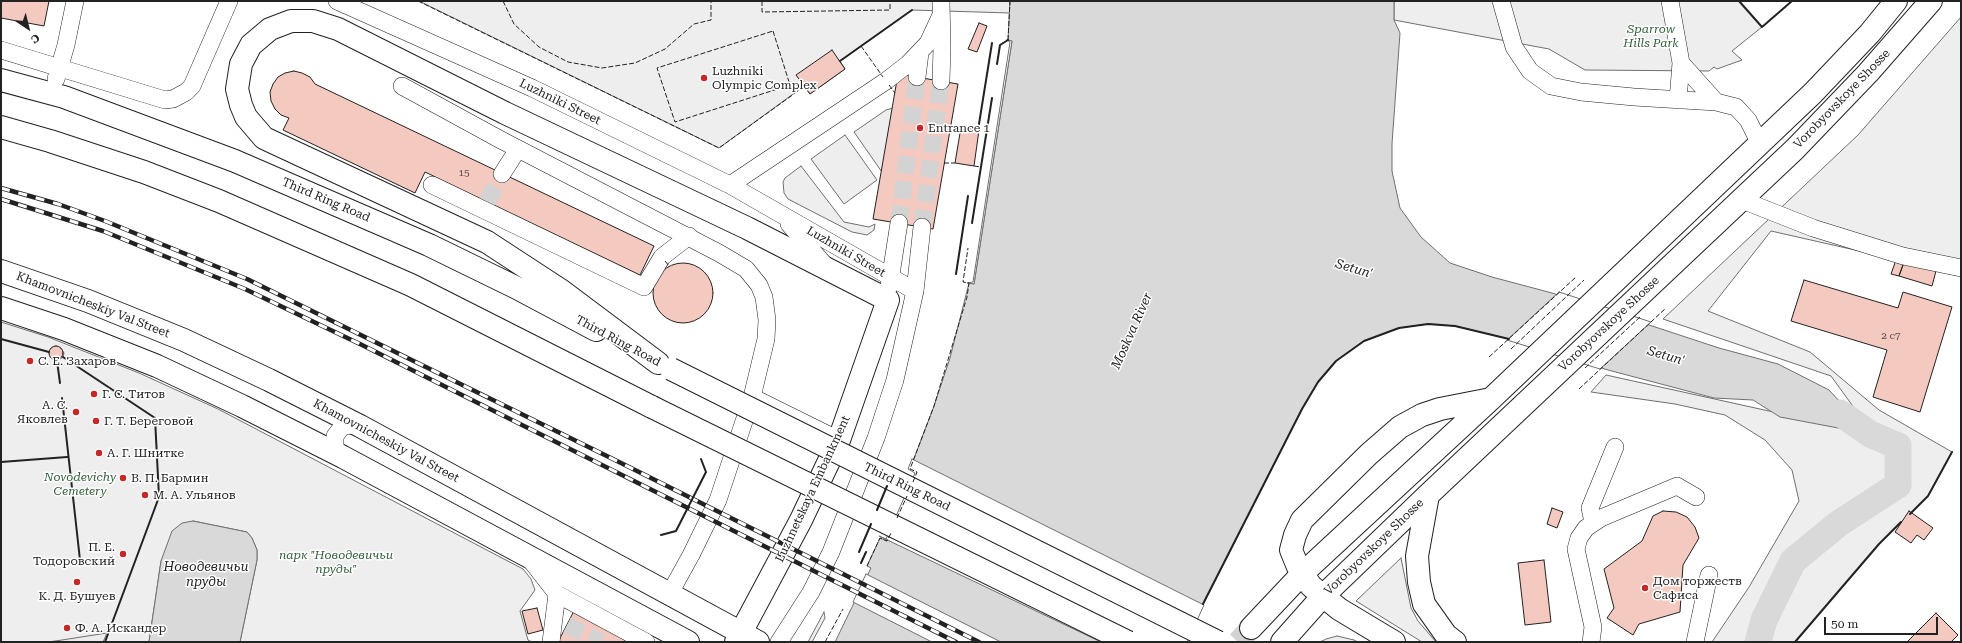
<!DOCTYPE html>
<html>
<head>
<meta charset="utf-8">
<style>
	body { margin:0 }
	#map { position:relative; width:1962px; height:643px; overflow:hidden; background:#fff; font-family:"Roboto Serif",serif }
	canvas { display:block }
	.frame { position:absolute; inset:0; border:2px solid #222; pointer-events:none }
	.north { position:absolute; left:8px; top:8px; width:40px; height:40px; -webkit-text-stroke:3px #fff; paint-order:stroke; rotate:145deg; font-size:11px; font-weight:700; line-height:16px; text-align:center; color:#222 }
	.north::after { content:''; display:block; margin:auto; width:14px; height:18px; background:#222; clip-path:polygon(50% 0,100% 100%,50% 72%,0 100%) }
	.scale { position:absolute; left:1824px; top:617px; width:114px; height:18px; box-sizing:border-box; border:2px solid #222; border-top:0; padding-left:5px; font-size:12px; line-height:14px; white-space:nowrap; color:#222; -webkit-text-stroke:3px #fff; paint-order:stroke }
</style>
</head>
<body>
<div id="map">
<canvas width="1962" height="643"></canvas>
<div class="frame"></div>
<div class="north">С</div>
<div class="scale">50 m</div>
</div>
<script>
const ctx = document.querySelector('canvas').getContext('2d');
ctx.lineJoin = 'round';
function fill(path, color) {
  ctx.fillStyle = color;
  ctx.fill(path, 'evenodd');
}
function shape(rows) {
  const path = new Path2D();
  for (const r of rows) {
    if (r.length === 3) {
      path.moveTo(r[0] + r[2], r[1]);
      path.arc(r[0], r[1], r[2], 0, 2 * Math.PI);
      continue;
    }
    path.moveTo(r[0], r[1]);
    for (let i = 2; i < r.length; i += 2) path.lineTo(r[i], r[i + 1]);
  }
  return path;
}
function trace(path, color, width, dash) {
  ctx.strokeStyle = color;
  ctx.lineWidth = width;
  ctx.lineCap = dash ? 'butt' : 'round';
  ctx.setLineDash(dash || []);
  ctx.stroke(path);
}
function label(font, color, halo, rows, align = 'center') {
  ctx.font = font + ' "Roboto Serif",serif';
  ctx.lineWidth = 3;
  ctx.setLineDash([]);
  ctx.textBaseline = 'middle';
  ctx.strokeStyle = halo;
  ctx.fillStyle = color;
  for (const [text, x, y, turn = 0] of rows) {
    ctx.save();
    ctx.translate(x, y);
    ctx.rotate((+turn || 0) * Math.PI / 180);
    ctx.textAlign = isNaN(turn) ? turn : align;
    if (halo) ctx.strokeText(text, 0, 0);
    ctx.fillText(text, 0, 0);
    ctx.restore();
  }
}
const green = shape([
	[419,1,1010,1,1010,13,912,10,840,61,845,69,810,94,804,86,719,148,419,1],
	[1394,1,1739,1,1762,27,1732,51,1742,60,1717,69,1714,67,1709,71,1585,70,1549,49,1394,20,1394,1],
	[1961,17,1961,274,1771,231,1708,311,1810,352,1879,410,1952,452,1928,496,1879,544,1795,642,1712,642,1749,587,1799,501,1792,470,1765,440,1725,415,1675,404,1591,392,1606,375,1873,434,1831,376,1663,319,1858,135,1961,17],
	[893,108,884,175,854,132,886,110,893,108],
	[845,135,877,180,844,204,811,159,845,135],
	[801,166,844,222,869,227,875,224,874,230,867,235,852,232,788,199,784,193,783,182,785,178,801,166],
	[1,322,48,337,139,373,218,409,523,569,531,579,535,590,520,611,528,640,532,642,240,642,257,560,257,550,252,538,247,532,193,521,161,561,149,642,1,642,1,322],
	[56,346,61,348,64,353,63,357,57,361,51,358,49,353,51,348,56,346],
	[1401,558,1411,608,1418,621,1436,642,1422,642,1356,601,1401,558],
	[824,612,825,618,812,642,808,642,824,612],
	[1337,636,1354,640,1358,642,1320,642,1326,639,1337,636]
]);
fill(green, '#eee');
trace(green, '#6f6f6f', 1);
const parking = shape([
	[107,633,103,642,48,642,62,640,107,633]
]);
fill(parking, '#ededed');
trace(parking, '#6f6f6f', 1);
const water = shape([
	[1010,1,1394,1,1394,20,1400,33,1392,144,1392,171,1400,208,1421,237,1450,263,1492,277,1552,293,1719,348,1778,364,1829,390,1870,434,1780,417,1753,400,1714,398,1608,370,1509,339,1455,326,1428,324,1399,328,1364,341,1336,361,1318,382,1302,409,1184,642,835,642,871,568,867,566,880,538,887,541,917,473,910,469,934,406,950,358,969,283,974,284,1012,41,1008,40,1010,1],
	[193,521,247,532,252,538,257,550,257,560,240,642,149,642,161,561,172,531,182,523,193,521]
]);
fill(water, '#d9d9d9');
trace(water, '#6f6f6f', 1);
const pier = shape([
	[1007,40,1012,41,974,284,967,283,973,282,1010,42,1007,40],
	[1559,292,1651,322,1600,369,1507,340,1559,292],
	[912,459,1204,605,1187,642,1101,642,879,536,886,539,915,473,908,469,912,459],
	[866,574,1001,642,932,642,853,602,866,574]
]);
fill(pier, '#fff');
trace(pier, '#6f6f6f', 1);
trace(shape([
	[1758,642,1764,620,1793,561,1838,524,1898,485,1898,446,1870,434,1840,413]
]), '#d9d9d9', 27);
const building = shape([
	[1,1,49,1,44,26,1,18,1,1],
	[979,23,987,26,977,52,968,49,979,23],
	[832,50,845,69,810,94,796,75,832,50],
	[294,71,302,73,310,77,315,84,654,246,640,275,425,172,415,193,283,130,289,118,281,115,275,109,271,101,270,92,273,84,278,77,285,73,294,71],
	[898,74,958,84,933,229,873,219,898,74],
	[961,127,979,130,974,166,955,163,961,127],
	[1896,260,1904,262,1899,276,1891,274,1896,260],
	[1904,262,1936,271,1932,286,1899,276,1904,262],
	[683,293,30],
	[1804,280,1898,308,1903,292,1952,307,1920,412,1873,397,1887,350,1791,321,1804,280],
	[56,353,7],
	[1552,508,1563,512,1557,528,1547,524,1552,508],
	[1663,511,1676,512,1687,517,1695,527,1699,538,1683,565,1680,612,1639,624,1633,635,1607,618,1614,608,1604,569,1642,541,1653,516,1663,511],
	[1909,511,1933,528,1924,540,1917,535,1911,543,1895,532,1909,511],
	[1544,560,1551,622,1525,625,1518,563,1544,560],
	[537,608,543,630,528,634,522,611,537,608],
	[575,609,633,642,558,642,575,609],
	[1936,613,1958,635,1951,642,1907,642,1936,613]
]);
fill(building, '#f3c9c0');
trace(building, '#222', 1);
trace(shape([
	[487,202,502,174],
	[899,223,917,77],
	[922,227,941,81],
	[567,625,601,642]
]), '#d3d3d3', 17, [17, 8]);
trace(shape([
	[1238,642,1251,628]
]), '#d3d3d3', 22, [22, 11]);
const minor = shape([
	[337,1,532,88,730,185,915,291],
	[941,1,942,48,941,81],
	[1501,1,1514,47,1530,71,1551,86,1581,92,1634,97,1716,102,1736,107,1748,120,1760,144],
	[1670,1,1681,63,1678,100],
	[1,50,165,100,173,99,186,92,192,86,229,1],
	[1681,63,1716,102],
	[917,77,920,53],
	[56,79,66,45,75,1],
	[402,86,501,140,719,253,746,269,759,285,764,297,767,320,766,339,752,397,718,500,691,555,670,593],
	[502,174,518,149],
	[432,185,644,287,662,257,689,236],
	[730,185,886,81,908,64,928,43,941,15],
	[1742,200,1813,228,1903,256,1961,268],
	[789,224,824,264],
	[889,287,899,223],
	[752,397,839,440],
	[343,457,335,448,335,436,342,427,354,424,360,426],
	[1593,522,1590,508,1615,447],
	[529,558,557,594,646,642],
	[551,642,557,594],
	[779,642,811,592,831,552,876,438,895,380,915,291,922,227],
	[1591,642,1593,627,1576,549,1579,538,1586,528,1601,518,1677,486,1696,497],
	[1695,642,1709,575]
]);
const major = shape([
	[1,80,64,97,235,161,429,245,515,287,596,330],
	[1,127,50,141,144,172,219,201,411,285,652,407],
	[1,271,88,301,184,340,269,380,360,426,758,642],
	[1,308,64,329,157,366,242,406,343,457,688,642],
	[658,363,562,291,487,242,264,138,246,117,241,105,237,89,241,64,251,45,270,29,291,21,313,21,338,29,505,113,747,228,888,300,839,440,801,520,736,642],
	[1428,495,1417,556,1419,582,1424,604,1446,635,1455,642],
	[1251,628,1302,574,1491,399,1813,93,1870,33,1896,1],
	[1282,642,1322,597,1428,495,1795,149,1868,73,1931,1],
	[1394,642,1339,609,1311,586,1298,567,1291,550,1295,535,1302,520,1369,454,1400,427,1422,415,1440,409,1491,399]
]);
trace(minor, '#222', 18);
trace(major, '#222', 24);
trace(minor, '#fff', 17);
trace(major, '#fff', 22);
const rail = shape([
	[1,188,58,204,105,221,247,279,619,462,979,642],
	[1,199,103,231,245,289,362,345,956,642]
]);
trace(rail, '#222', 4.5);
trace(rail, '#fff', 3, [9]);
const majorBridge = shape([
	[671,369,1218,642],
	[652,407,1128,642]
]);
trace(majorBridge, '#222', 24, []);
trace(majorBridge, '#fff', 22);
trace(shape([
	[418,1,719,148,805,86],
	[503,1,514,24,539,47,568,62,602,68,635,63,665,49,694,24,711,20,711,1],
	[711,1,718,1],
	[762,1,762,12,890,10,890,1],
	[773,31,790,85,675,122,657,68,773,31],
	[1008,40,1010,1],
	[861,46,883,77],
	[889,85,895,93],
	[944,163,955,163],
	[974,166,981,167],
	[665,261,669,266],
	[1511,349,1584,280],
	[1489,357,1576,277],
	[1585,368,1640,317],
	[1579,389,1666,308],
	[913,482,917,472,910,469,934,406,967,297,969,283,963,282,968,248],
	[897,518,907,496],
	[867,566,880,538,887,541,891,533],
	[825,642,843,609]
]), '#222', 1, [5, 2]);
trace(shape([
	[1739,1,1762,27,1792,1],
	[840,61,912,10],
	[997,64,1000,45,1008,40],
	[979,124,992,43],
	[972,223,992,98],
	[956,274,968,196],
	[1,339,49,352],
	[63,357,155,418,159,497,105,642],
	[57,361,60,383],
	[62,398,80,560],
	[1,462,67,457],
	[877,510,887,486],
	[1910,514,1928,496,1952,452],
	[661,535,676,531,706,472,701,459],
	[859,552,871,524],
	[861,563,866,552],
	[1203,604,1302,409,1318,382,1336,361,1364,341,1399,328,1428,324,1455,326,1509,339],
	[1795,642,1879,544,1901,522]
]), '#222', 2);
for (const [x, y, r, color] of [
	[704,78,4,"#c62828"],
	[920,128,4,"#c62828"],
	[30,361,4,"#c62828"],
	[94,394,4,"#c62828"],
	[76,412,4,"#c62828"],
	[96,421,4,"#c62828"],
	[99,453,4,"#c62828"],
	[123,478,4,"#c62828"],
	[145,495,4,"#c62828"],
	[123,554,4,"#c62828"],
	[77,582,4,"#c62828"],
	[1645,588,4,"#c62828"],
	[67,628,4,"#c62828"]
]) {
  const dot = new Path2D();
  dot.arc(x, y, r, 0, 2 * Math.PI);
  ctx.fillStyle = color;
  ctx.fill(dot);
  trace(dot, '#fff', 1.5);
}
label('10px', '#564c4a', null, [
	["15",464,173],
	["2 с7",1891,336]
]);
label('italic 12px', '#2f5e38', '#fff', [
	["Sparrow",1651,29],
	["Hills Park",1651,43],
	["Novodevichy",80,477],
	["Cemetery",80,491],
	["парк \"Новодевичьи",336,555],
	["пруды\"",336,569]
]);
label('12px', '#222', '#fff', [
	["Luzhniki",712,71],
	["Olympic Complex",712,85],
	["Entrance 1",928,128],
	["С. Е. Захаров",38,361],
	["Г. С. Титов",102,394],
	["А. С.",68,405,"right"],
	["Яковлев",68,419,"right"],
	["Г. Т. Береговой",104,421],
	["А. Г. Шнитке",107,453],
	["В. П. Бармин",131,478],
	["М. А. Ульянов",153,495],
	["П. Е.",115,547,"right"],
	["Тодоровский",115,561,"right"],
	["Дом торжеств",1653,581],
	["Сафиса",1653,595],
	["К. Д. Бушуев",77,596,"center"],
	["Ф. А. Искандер",75,628]
], 'left');
label('12px', '#222', '#fff', [
	["Vorobyovskoye Shosse",1842,99,-46],
	["Luzhniki Street",560,102,26],
	["Third Ring Road",326,200,23],
	["Luzhniki Street",846,252,30],
	["Khamovnicheskiy Val Street",93,305,21],
	["Vorobyovskoye Shosse",1609,324,-43],
	["Third Ring Road",618,341,28],
	["Khamovnicheskiy Val Street",386,441,28],
	["Third Ring Road",907,487,26],
	["Luzhnetskaya Embankment",813,489,-65],
	["Vorobyovskoye Shosse",1374,547,-44]
]);
label('italic 13px', '#222', '#fff', [
	["Setun'",1354,269,16],
	["Moskva River",1132,331,-66],
	["Setun'",1666,356,16],
	["Новодевичьи",206,567],
	["пруды",206,582]
]);
</script>
</body>
</html>
